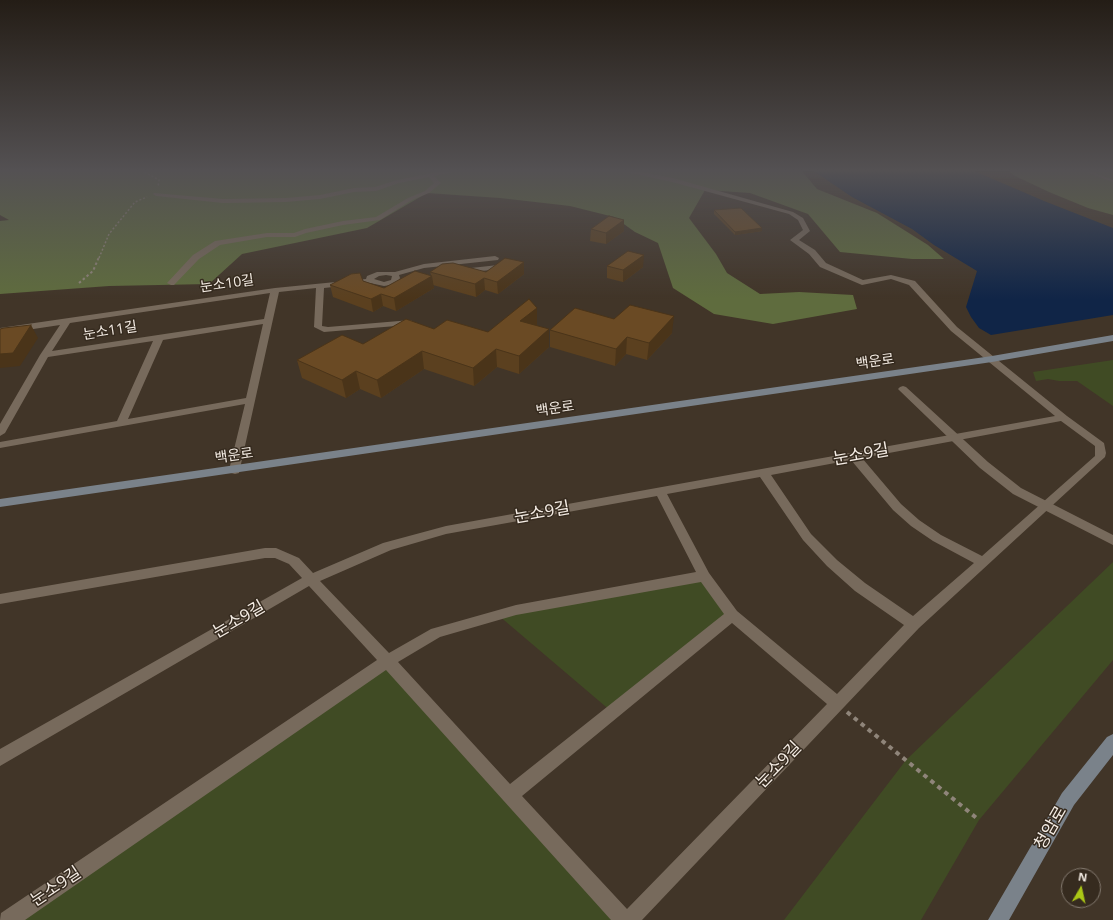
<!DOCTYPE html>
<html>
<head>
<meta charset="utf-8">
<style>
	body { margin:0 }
	#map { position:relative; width:1113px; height:920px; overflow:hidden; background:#413528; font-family:"Open Sans",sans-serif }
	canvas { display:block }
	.north { position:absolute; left:1061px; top:868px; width:40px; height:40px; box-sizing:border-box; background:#362b1f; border:1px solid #82786e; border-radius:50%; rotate:9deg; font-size:11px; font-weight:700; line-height:16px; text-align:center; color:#f4ece4 }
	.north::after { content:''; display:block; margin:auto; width:14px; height:18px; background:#abc716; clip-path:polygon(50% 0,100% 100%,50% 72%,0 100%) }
</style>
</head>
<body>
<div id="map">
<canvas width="1113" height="920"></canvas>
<div class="north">N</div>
</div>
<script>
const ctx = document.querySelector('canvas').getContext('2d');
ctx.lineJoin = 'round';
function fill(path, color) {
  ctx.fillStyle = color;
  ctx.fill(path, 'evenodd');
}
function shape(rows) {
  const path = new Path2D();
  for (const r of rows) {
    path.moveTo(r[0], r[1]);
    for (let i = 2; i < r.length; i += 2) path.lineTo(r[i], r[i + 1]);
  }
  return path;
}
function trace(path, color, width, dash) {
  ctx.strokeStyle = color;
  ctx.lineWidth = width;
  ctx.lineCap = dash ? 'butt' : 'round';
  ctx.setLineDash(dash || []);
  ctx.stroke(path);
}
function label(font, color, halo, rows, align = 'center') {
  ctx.font = font + ' "Open Sans","Noto Sans KR",sans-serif';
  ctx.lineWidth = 3;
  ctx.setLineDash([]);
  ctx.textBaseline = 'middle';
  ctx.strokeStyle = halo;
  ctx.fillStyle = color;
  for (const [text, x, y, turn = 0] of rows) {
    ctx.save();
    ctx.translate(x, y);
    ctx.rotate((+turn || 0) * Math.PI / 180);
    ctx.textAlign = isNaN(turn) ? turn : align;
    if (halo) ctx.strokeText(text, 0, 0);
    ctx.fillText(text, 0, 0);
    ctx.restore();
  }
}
fill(shape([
	[1113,360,1113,406,1077,381,1059,381,1048,379,1036,381,1033,372],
	[1113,562,1113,660,979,820,921,920,784,920,906,760],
	[704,576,732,615,612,712,498,615],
	[387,661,624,920,12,920]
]), '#404b24');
fill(shape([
	[0,170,801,170,817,189,877,213,928,245,944,259,912,259,840,252,808,214,750,193,705,190,689,218,716,254,727,273,760,294,799,292,853,295,857,309,773,324,714,314,673,288,658,243,635,232,614,217,570,206,500,198,427,193,367,228,242,254,209,284,109,286,0,294,0,221,9,220,0,215],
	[1009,170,1113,170,1113,215,1088,208,1049,192,1013,175]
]), '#5f6c3e');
fill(shape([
	[812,170,972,170,1044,201,1113,228,1113,315,991,335,979,328,971,317,966,307,977,271,934,245,912,229,852,197]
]), '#102547');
trace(shape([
	[141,170,159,180,158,187],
	[99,258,109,234,135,202,147,197]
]), '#8f857a', 1.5, [2, 2]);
trace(shape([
	[79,283,93,271,99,257]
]), '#8f857a', 2, [2.5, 2.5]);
trace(shape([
	[847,712,979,820]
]), '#8f857a', 4, [4.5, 4.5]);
fill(shape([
	[1081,170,1087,170,1113,180,1113,182,1081,170]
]), '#776a5c');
fill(shape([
	[903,386,906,387,988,462,1021,488,1113,535,1113,545,1013,494,980,468,900,391,898,389,900,387,903,386]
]), '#776a5c');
fill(shape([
	[447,170,461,170,434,176,441,183,429,193,412,200,380,220,343,225,306,233,295,237,267,237,220,245,199,259,174,285,171,285,167,283,193,255,215,241,267,233,294,233,305,229,343,221,376,217,408,198,425,191,434,183,429,177,399,183,376,191,354,192,320,199,286,202,223,203,156,196,153,194,154,193,223,199,286,198,320,195,354,188,375,187,397,180,447,170],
	[617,170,630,170,673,178,793,212,803,218,810,231,799,240,815,250,826,263,863,280,891,275,915,281,957,327,1067,416,1104,443,1106,453,1105,457,919,628,642,920,611,920,386,670,25,920,0,920,1,913,377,660,309,586,0,766,0,749,302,578,289,564,275,558,265,558,0,604,0,594,265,548,276,548,299,558,313,573,383,543,446,526,1055,416,951,331,909,285,891,279,862,285,820,267,809,254,790,240,803,230,798,220,789,214,672,182,617,170],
	[1061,421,1095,446,1095,456,982,556,941,535,919,520,901,504,862,458,1061,421],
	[851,460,893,510,911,526,933,541,974,563,913,616,865,583,837,560,811,534,771,475,851,460],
	[760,477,803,540,827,566,855,591,904,625,837,694,737,611,709,573,667,494,760,477],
	[657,496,696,572,516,605,431,629,389,653,320,581,391,550,446,534,657,496],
	[701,582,724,614,510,784,398,662,440,637,516,615,701,582],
	[732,623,827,704,627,909,522,796,732,623],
	[495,256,499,258,498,260,424,268,399,275,400,278,397,284,384,286,370,283,324,288,322,326,328,327,411,320,412,322,411,324,408,325,324,332,314,327,316,288,279,292,239,473,235,474,231,473,229,470,245,404,0,448,0,442,117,421,153,341,48,357,5,433,0,436,0,424,40,355,60,325,0,334,0,328,275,288,366,279,367,276,377,272,395,272,424,264,495,256],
	[386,275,392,276,391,280,384,282,374,279,379,276,386,275],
	[270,293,264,319,52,351,70,323,270,293],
	[263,324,246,398,128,419,163,340,263,324],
	[507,264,510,264,510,268,462,273,458,271,462,269,507,264]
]), '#776a5c');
fill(shape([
	[1113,335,1113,341,992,362,0,507,0,499,992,356,1113,335],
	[1113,734,1113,755,1074,805,1009,920,988,920,1062,793,1107,737,1113,734]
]), '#7a828a');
fill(shape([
	[714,210,762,228,762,231,735,235,714,214],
	[624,220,624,231,606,244,590,241,591,229],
	[524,262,524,274,498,294,485,290,476,297,433,285,434,288,396,311,383,306,373,312,333,297,330,285,363,281,384,288,431,275,430,272,486,272],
	[607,266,643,267,623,282,607,278],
	[614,319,672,333,647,360,626,354,615,366,550,347,550,330],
	[537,325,536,326,549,347,519,374,497,367,474,386,424,369,381,398,360,389,346,398,302,378,297,360,363,344,434,329,488,332]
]), '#5b401f');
fill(shape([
	[624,220,624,231,606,244,606,233],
	[762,228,762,231,735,235,735,232],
	[644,255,643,267,623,282,623,270],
	[524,262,524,274,498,294,497,282],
	[432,276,434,288,396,311,394,298],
	[484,278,485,290,476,297,475,284],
	[381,294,383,306,373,312,371,299],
	[537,308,537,325,521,338,520,321],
	[674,316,672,333,647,360,649,343],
	[31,325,38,338,20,366,0,368,0,354],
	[549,329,549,347,519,374,519,356],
	[627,337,626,354,615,366,616,349],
	[496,349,497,367,474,386,473,368],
	[422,351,424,369,381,398,377,380],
	[356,371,360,389,346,398,342,380]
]), '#4a3419');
const building = shape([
	[741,208,762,228,735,232,714,210,741,208],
	[609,216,624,220,606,233,591,229,609,216],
	[628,251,644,255,623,270,607,266,628,251],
	[505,258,524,262,497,282,484,278,475,284,430,272,442,264,453,263,486,272,505,258],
	[415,271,432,276,394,298,381,294,371,299,330,285,351,274,360,273,363,281,384,288,415,271],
	[529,299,537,308,520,321,549,329,519,356,496,349,473,368,422,351,377,380,356,371,342,380,297,360,342,335,363,344,406,319,434,329,447,320,488,332,529,299],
	[630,305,674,316,649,343,627,337,616,349,550,330,575,308,614,319,630,305],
	[31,325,13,353,0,354,0,329,4,328,31,325]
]);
fill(building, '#6a4a24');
trace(building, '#4a3419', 1);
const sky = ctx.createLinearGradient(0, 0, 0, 299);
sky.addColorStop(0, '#241d16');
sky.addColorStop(0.57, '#545153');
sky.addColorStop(1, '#54515300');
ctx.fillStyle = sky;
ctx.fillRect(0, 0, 1113, 299);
label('14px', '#f4ece4', '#362b1f', [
	["눈소10길",227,284,-8],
	["눈소11길",110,331,-9],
	["백운로",875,362,-8],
	["백운로",555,409,-8],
	["백운로",234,456,-8]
]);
label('17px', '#f4ece4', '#362b1f', [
	["눈소9길",861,455,-10],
	["눈소9길",542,513,-10],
	["눈소9길",239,620,-30],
	["눈소9길",779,765,-46],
	["청암로",1051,828,-60],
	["눈소9길",56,887,-34]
]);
</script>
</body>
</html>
